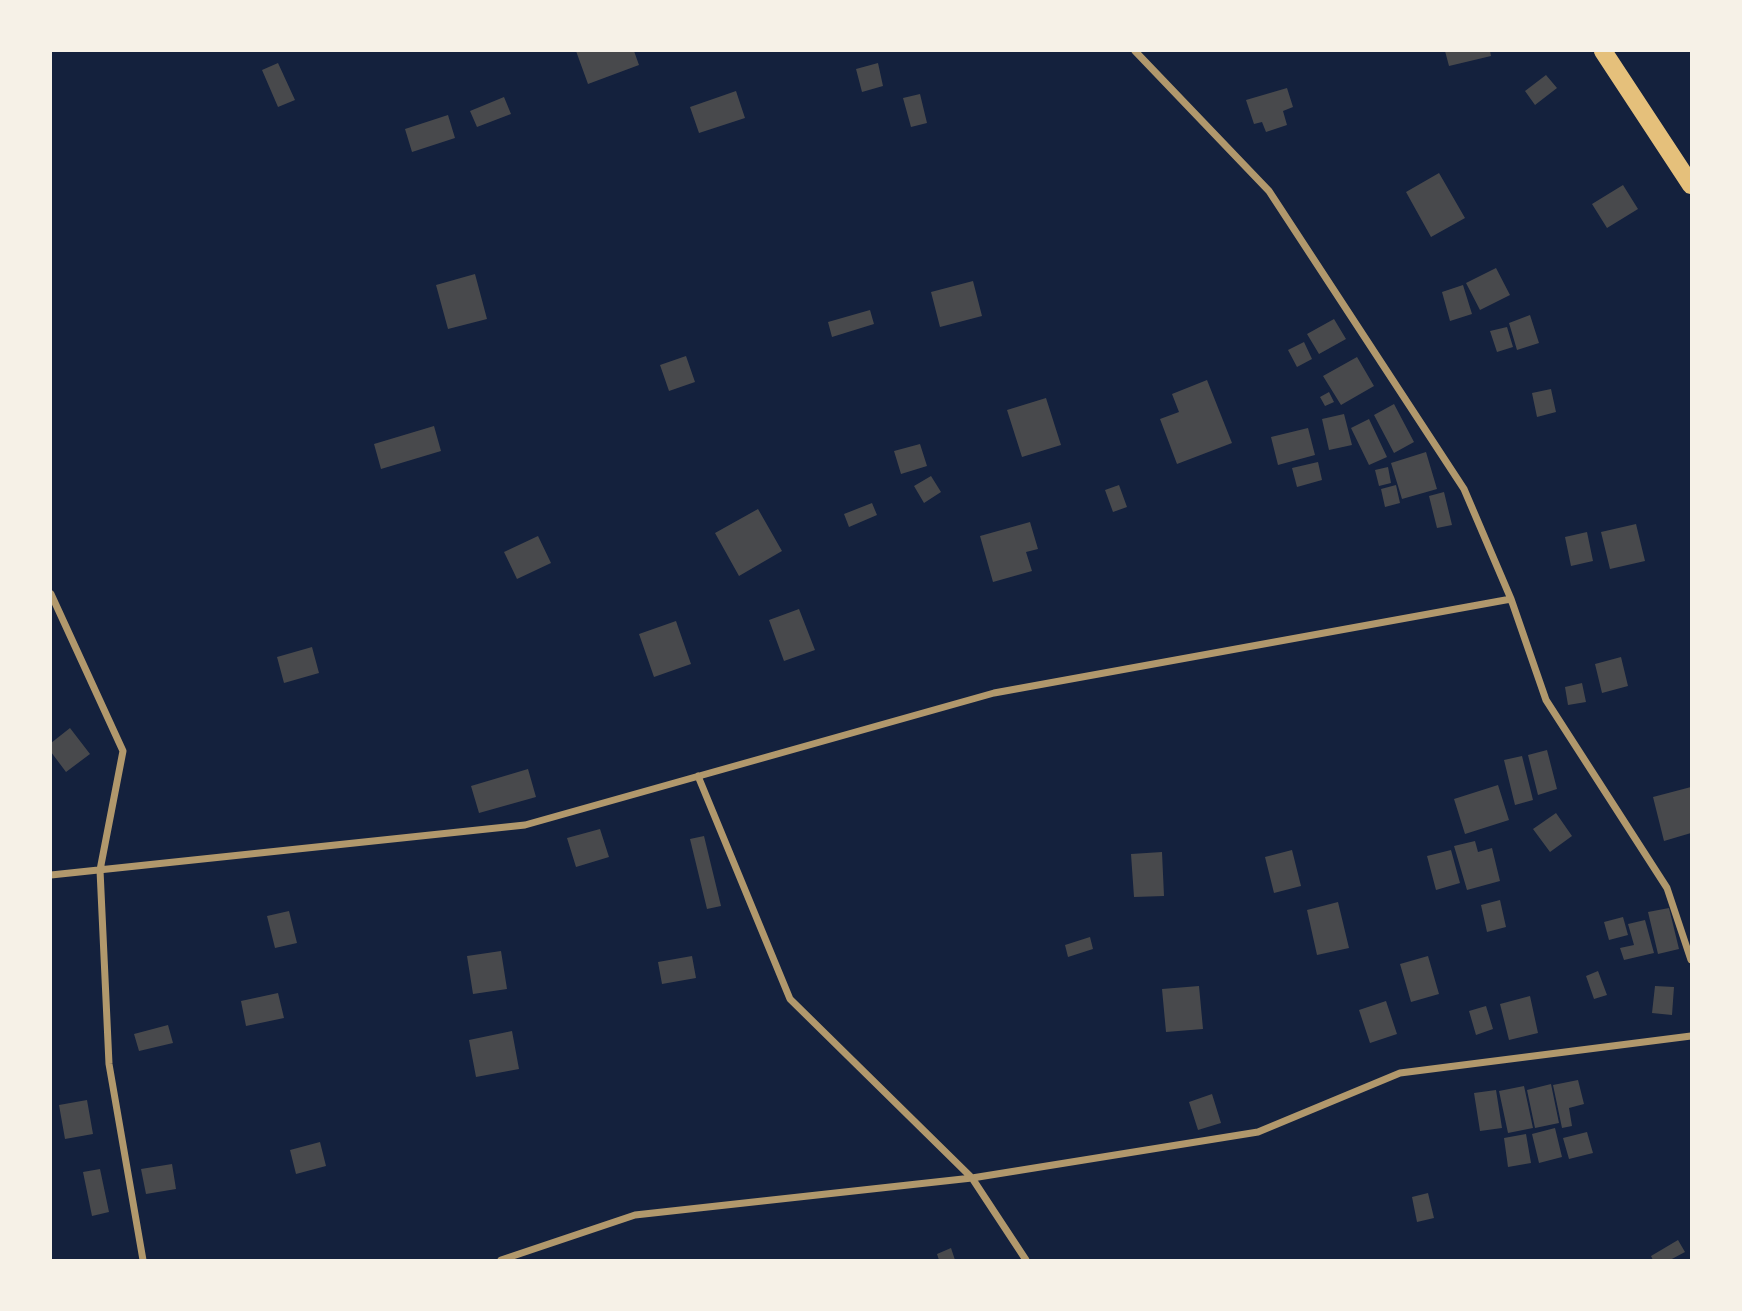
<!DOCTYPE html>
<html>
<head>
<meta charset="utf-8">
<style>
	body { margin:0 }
	#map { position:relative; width:1742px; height:1311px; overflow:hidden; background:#14213d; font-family:"Fira Sans Condensed",sans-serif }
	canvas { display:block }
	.frame { position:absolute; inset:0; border:52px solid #f6f1e7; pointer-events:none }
</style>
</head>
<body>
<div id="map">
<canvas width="1742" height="1311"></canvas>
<div class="frame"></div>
</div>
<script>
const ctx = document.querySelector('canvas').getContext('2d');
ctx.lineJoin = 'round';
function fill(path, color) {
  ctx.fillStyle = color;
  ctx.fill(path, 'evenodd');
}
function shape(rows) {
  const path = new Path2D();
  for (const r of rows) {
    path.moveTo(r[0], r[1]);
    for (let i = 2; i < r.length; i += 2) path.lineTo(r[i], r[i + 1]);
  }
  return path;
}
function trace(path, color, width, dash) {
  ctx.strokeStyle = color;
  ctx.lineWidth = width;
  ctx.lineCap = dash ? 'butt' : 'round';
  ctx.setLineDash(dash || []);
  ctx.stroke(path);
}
fill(shape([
	[576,51,634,51,639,65,588,84],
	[1445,51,1490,51,1491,56,1449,66],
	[278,63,295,100,278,107,262,70],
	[878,63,883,86,862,92,856,69],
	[1546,75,1557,88,1535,105,1525,91],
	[1287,88,1293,107,1283,111,1287,125,1266,132,1262,122,1254,124,1246,100],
	[736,91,745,118,699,133,690,107],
	[920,94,927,123,911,127,903,98],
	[504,97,511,114,477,127,470,111],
	[448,115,455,138,412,152,405,129],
	[1439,173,1465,218,1431,237,1406,192],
	[1623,185,1638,209,1607,228,1592,204],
	[1496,268,1510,295,1480,310,1466,283],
	[475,274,487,319,448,329,436,285],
	[973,281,982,316,940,327,931,292],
	[1463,285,1472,314,1450,321,1442,292],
	[870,310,874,324,832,337,828,322],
	[1530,315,1539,343,1517,350,1509,323],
	[1334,319,1346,339,1319,354,1307,334],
	[1507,327,1513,347,1497,352,1490,331],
	[1304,342,1312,359,1297,367,1288,350],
	[686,356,695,382,669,391,660,365],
	[1357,357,1374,386,1341,405,1323,376],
	[1207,380,1232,443,1177,464,1160,419,1179,412,1172,394],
	[1551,389,1556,412,1537,417,1532,393],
	[1329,392,1334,402,1325,406,1320,397],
	[1046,398,1061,445,1022,457,1007,410],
	[1394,404,1414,442,1394,453,1374,415],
	[1344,414,1352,445,1329,450,1322,419],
	[1369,419,1387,457,1369,465,1351,428],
	[434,426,441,451,381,469,374,444],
	[1308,428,1315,455,1278,465,1271,437],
	[920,444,927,466,901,474,894,451],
	[1426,452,1437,489,1402,499,1391,463],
	[1318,462,1322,480,1297,487,1292,468],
	[1388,467,1391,483,1379,486,1375,470],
	[931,476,941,492,924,503,914,486],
	[1119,485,1127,507,1113,512,1105,490],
	[1396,485,1400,503,1385,507,1381,489],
	[1444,492,1452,525,1437,528,1429,496],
	[872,503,877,515,849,527,844,514],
	[758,509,782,551,739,576,715,533],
	[1030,522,1038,549,1026,552,1032,571,993,582,980,536],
	[1636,524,1645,561,1610,569,1601,532],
	[1587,532,1593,561,1571,566,1565,537],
	[538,536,551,563,517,579,504,552],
	[799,609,815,650,784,661,769,620],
	[676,621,691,664,654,677,639,634],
	[312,647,319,673,284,683,277,657],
	[1621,657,1628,686,1602,693,1595,664],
	[1582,683,1586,702,1568,705,1565,687],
	[70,728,90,754,66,772,51,752,51,743],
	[1547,750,1557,789,1538,795,1528,755],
	[1522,756,1533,800,1515,805,1504,760],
	[528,769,536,797,479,813,471,786],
	[1498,785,1509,820,1465,834,1454,799],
	[1691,787,1691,833,1664,841,1653,797],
	[1556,813,1572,836,1550,852,1533,829],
	[600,829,609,857,576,867,567,838],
	[704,836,721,906,707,909,690,839],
	[1475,841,1478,852,1492,848,1500,881,1467,890,1454,846],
	[1292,850,1301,886,1274,893,1265,857],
	[1451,850,1460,883,1436,890,1427,856],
	[1162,852,1164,896,1134,897,1131,854],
	[1500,900,1506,927,1487,932,1481,905],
	[1338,902,1349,948,1317,955,1307,910],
	[1669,908,1679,949,1658,954,1648,912],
	[289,911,297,943,275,948,267,916],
	[1623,917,1628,935,1609,940,1604,922],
	[1645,920,1654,953,1624,960,1620,948,1634,945,1628,924],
	[1090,937,1093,949,1068,957,1065,945],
	[501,951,507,989,473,994,467,956],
	[692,956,696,978,662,984,658,962],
	[1428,956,1439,994,1411,1002,1400,964],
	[1598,971,1607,995,1594,999,1586,976],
	[1199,986,1203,1029,1166,1032,1162,989],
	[1655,986,1674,987,1672,1015,1652,1013],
	[278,993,284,1018,246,1026,241,1001],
	[1530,996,1538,1033,1509,1040,1500,1004],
	[1386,1001,1397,1034,1370,1043,1359,1010],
	[1486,1006,1493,1029,1476,1035,1469,1011],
	[168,1025,173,1043,139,1051,134,1034],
	[512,1031,519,1069,476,1077,469,1040],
	[1578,1080,1584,1104,1569,1108,1572,1126,1562,1128,1553,1085],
	[1551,1084,1559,1123,1535,1128,1527,1090],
	[1524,1086,1533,1128,1508,1133,1499,1091],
	[1496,1090,1502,1128,1480,1131,1474,1093],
	[1212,1094,1221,1123,1198,1130,1189,1102],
	[87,1100,93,1134,65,1139,59,1105],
	[1555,1128,1562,1157,1539,1163,1532,1134],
	[1587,1132,1593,1153,1569,1159,1563,1138],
	[1526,1134,1531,1163,1508,1167,1504,1138],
	[320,1142,326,1166,296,1174,290,1150],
	[172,1164,176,1189,146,1194,141,1169],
	[100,1169,109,1212,92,1216,83,1172],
	[1428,1193,1434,1218,1417,1222,1412,1197],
	[1678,1240,1685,1252,1670,1260,1653,1260,1651,1256],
	[951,1248,955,1260,939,1260,937,1254]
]), '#48494c');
trace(shape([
	[1135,51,1269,191,1464,489,1511,599],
	[51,594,123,751,100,870,109,1064,143,1260],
	[698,776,790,999,972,1178,1026,1260],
	[51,875,525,825,994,693,1511,599,1546,700,1667,888,1691,960],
	[501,1260,635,1215,972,1178,1258,1132,1400,1073,1691,1036]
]), '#b1986c', 7);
trace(shape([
	[1603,51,1691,185]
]), '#e5c07b', 18);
</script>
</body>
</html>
